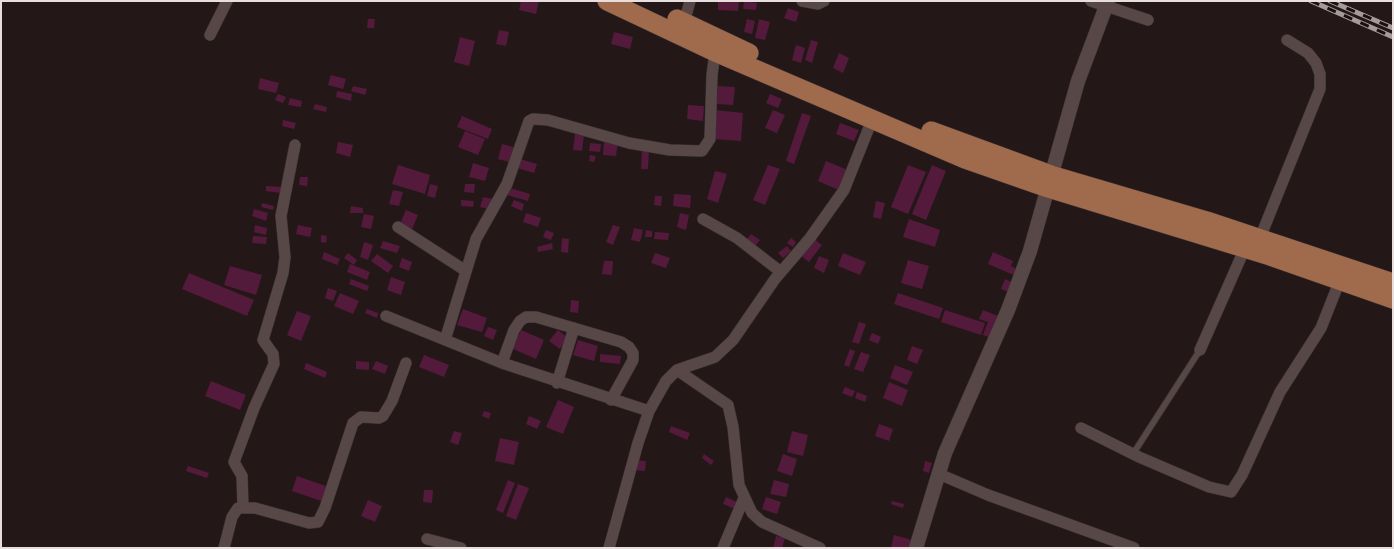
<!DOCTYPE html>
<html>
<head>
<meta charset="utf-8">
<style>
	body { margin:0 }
	#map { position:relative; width:1394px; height:549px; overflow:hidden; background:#241717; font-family:"Crimson Pro",serif }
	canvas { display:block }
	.frame { position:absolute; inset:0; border:2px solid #e7dedd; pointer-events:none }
</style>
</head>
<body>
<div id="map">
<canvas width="1394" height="549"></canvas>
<div class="frame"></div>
</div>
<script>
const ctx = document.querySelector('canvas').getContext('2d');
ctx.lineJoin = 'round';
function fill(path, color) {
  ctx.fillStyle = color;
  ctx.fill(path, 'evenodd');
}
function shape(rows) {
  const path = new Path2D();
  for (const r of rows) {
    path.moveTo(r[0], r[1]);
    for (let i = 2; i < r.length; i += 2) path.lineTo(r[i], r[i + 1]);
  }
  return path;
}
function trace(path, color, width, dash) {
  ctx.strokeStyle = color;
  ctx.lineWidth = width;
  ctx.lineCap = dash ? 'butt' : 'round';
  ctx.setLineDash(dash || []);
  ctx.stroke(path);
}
fill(shape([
	[521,1,539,1,536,14,519,10],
	[718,1,739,1,738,11,718,10],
	[744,1,757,3,756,10,743,9],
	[788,8,799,12,796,22,784,18],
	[368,19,375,19,374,28,367,28],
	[747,19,755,21,752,34,744,32],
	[759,19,770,22,765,40,755,38],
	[499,30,509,32,506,46,496,44],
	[614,32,633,37,630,49,611,44],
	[460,37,475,41,469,66,454,62],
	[811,40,818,42,812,63,805,60],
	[796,45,805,48,801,63,792,60],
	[839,53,849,58,843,73,833,68],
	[331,75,346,79,343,89,328,85],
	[260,78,279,83,276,93,258,89],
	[353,86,367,89,365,95,351,91],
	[718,86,735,87,733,105,716,104],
	[337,91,352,94,351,101,336,97],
	[278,94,286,97,283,103,275,100],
	[770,94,782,99,778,108,766,103],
	[290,98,302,101,301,107,288,105],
	[315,104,327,107,326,112,313,109],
	[688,105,704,106,703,121,687,119],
	[716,110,743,113,741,141,714,139],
	[773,110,785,115,777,133,765,128],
	[802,113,811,116,794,164,786,161],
	[462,116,492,129,488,139,457,127],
	[283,120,296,123,294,129,282,126],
	[840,123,859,130,854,141,836,134],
	[465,131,485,139,478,155,458,147],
	[575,134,584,135,582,151,573,150],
	[604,140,618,142,616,156,603,155],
	[338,142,353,145,350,157,336,153],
	[590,143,601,144,600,152,589,151],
	[502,144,517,148,513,163,498,159],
	[642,149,649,150,648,169,641,169],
	[590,155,596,156,594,162,589,161],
	[520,159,537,164,534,173,517,168],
	[826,161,850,171,841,191,818,181],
	[473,163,489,168,485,181,469,177],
	[398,165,430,175,425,194,392,184],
	[768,165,780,169,765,205,753,200],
	[908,165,926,172,908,214,891,207],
	[932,165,946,171,926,220,912,214],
	[715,171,727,174,718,203,707,199],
	[300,177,308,177,307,186,299,185],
	[430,184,438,186,435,198,427,196],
	[465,184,475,184,474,193,464,192],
	[266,186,281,187,281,193,266,191],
	[510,188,530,194,528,201,507,195],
	[393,190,403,192,399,206,389,204],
	[674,194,691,195,690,208,673,206],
	[655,196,662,196,661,206,654,205],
	[483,197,494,199,492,210,480,207],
	[461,200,474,201,473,207,461,206],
	[514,200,524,204,522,211,511,206],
	[876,201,885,203,881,219,873,217],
	[262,203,274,206,273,210,261,207],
	[351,206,363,208,363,213,350,213],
	[254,209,268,213,266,221,252,216],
	[406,210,418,215,412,229,400,224],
	[526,213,541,218,538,227,523,222],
	[680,213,689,215,686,230,677,227],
	[364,214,374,216,371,229,361,227],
	[909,219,940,230,935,247,903,237],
	[255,225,267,228,266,235,254,232],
	[298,225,312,228,310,237,296,234],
	[613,225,620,227,613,245,606,242],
	[634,228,643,230,640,242,631,240],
	[546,230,554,233,551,240,543,237],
	[646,230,652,231,652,237,645,237],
	[655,232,669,233,668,240,654,239],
	[751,234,760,240,755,246,746,240],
	[321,235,327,236,326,243,321,242],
	[253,236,267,237,266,244,252,243],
	[562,238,569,239,568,253,561,252],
	[791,238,796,242,793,247,787,243],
	[814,239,822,245,809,262,801,256],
	[383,241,400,246,397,253,380,248],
	[364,242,373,245,368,260,360,257],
	[552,243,553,249,538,252,537,247],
	[787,246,791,251,783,258,778,253],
	[324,252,340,259,337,265,322,259],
	[993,252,1013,261,1011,266,1019,270,1016,276,988,264],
	[348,253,357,260,354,265,344,258],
	[655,253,670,258,666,268,651,263],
	[843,253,866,262,860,275,838,266],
	[377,254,393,266,388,273,371,261],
	[819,256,829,260,824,273,814,268],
	[402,258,412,262,409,271,399,267],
	[908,260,929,266,922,289,901,283],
	[604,261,613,261,612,275,602,274],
	[350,264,370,272,367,280,347,272],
	[230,266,262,275,256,295,224,285],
	[189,273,254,300,247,316,182,289],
	[391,277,405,282,401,295,387,290],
	[351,279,369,286,367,291,349,284],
	[1005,279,1016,284,1012,293,1001,289],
	[328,288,337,291,333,301,325,298],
	[340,293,359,301,353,314,334,306],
	[898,293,943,308,939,319,894,304],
	[571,300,579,301,578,313,570,312],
	[367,309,378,313,377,318,365,313],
	[463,309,487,318,482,332,457,325],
	[945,310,985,323,981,335,941,322],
	[983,310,1003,318,994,339,983,335,988,322,979,319],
	[297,311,311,316,301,341,287,335],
	[859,322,866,324,859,344,852,342],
	[488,327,497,330,493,340,484,336],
	[521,330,544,340,536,359,513,349],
	[558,330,568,338,560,349,549,341],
	[872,333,881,337,878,344,869,340],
	[578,340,598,346,594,361,573,355],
	[912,346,923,350,917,364,907,360],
	[850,349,855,351,849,367,844,365],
	[861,352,870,355,863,372,854,369],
	[600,354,621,356,620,364,600,362],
	[424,355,449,365,444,377,419,367],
	[356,361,369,362,369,370,356,369],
	[376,361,388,366,385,374,372,369],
	[306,363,327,372,325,378,304,369],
	[895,365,913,372,907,385,890,378],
	[211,381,246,395,240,410,205,396],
	[889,382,908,390,902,406,883,398],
	[845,387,855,391,852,397,842,393],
	[857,392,867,396,865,402,855,398],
	[558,400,574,407,563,434,546,427],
	[484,411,491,413,489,419,482,416],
	[529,416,541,421,537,429,526,424],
	[879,424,893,429,889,441,875,436],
	[671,426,690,433,687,440,669,432],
	[454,431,462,433,458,445,450,442],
	[792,431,808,435,803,456,787,452],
	[500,438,519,442,514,465,495,461],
	[704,454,714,461,711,465,702,458],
	[783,454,797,459,792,476,777,471],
	[635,460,646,461,645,471,634,470],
	[925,461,932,463,929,473,923,471],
	[188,466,209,473,207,478,186,471],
	[297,476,329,487,324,502,292,491],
	[508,480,515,483,503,513,496,510],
	[774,480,789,484,786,497,770,494],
	[518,484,529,488,516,520,506,516],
	[424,490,433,490,432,503,423,502],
	[726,497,737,502,735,509,723,504],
	[766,497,781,502,777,514,762,509],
	[368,500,382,506,375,522,361,516],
	[892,501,904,504,903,508,891,504],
	[894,535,912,540,909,548,891,547],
	[776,536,785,538,782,548,773,548]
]), '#541a3b');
const service = shape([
	[1133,454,1200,350]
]);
const minor = shape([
	[802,1,818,4,824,1],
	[1091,1,1148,20],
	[684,23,690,1],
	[210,35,227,1],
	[703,219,737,238,781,272],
	[398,227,466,271],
	[1260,238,1320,89,1320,74,1316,63,1308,53,1287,40],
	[386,316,502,363,649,411],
	[445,340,476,239,507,184,529,121,533,119,548,120,629,143,670,150,702,151,710,139,712,75,715,52],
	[1200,350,1245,248],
	[502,363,514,330,520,321,526,317,536,317,621,342,629,347,633,353,633,360,611,400],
	[677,370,728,405,733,427,739,485,752,513,762,522,820,548],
	[557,383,574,328],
	[1081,428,1139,457,1209,487,1231,492,1242,475,1280,392,1321,328,1340,280],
	[939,474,988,495,1134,548],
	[243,507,242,476,234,462,254,408,274,364,273,354,263,340,283,273,285,257,281,216,295,145],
	[427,539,461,548],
	[224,548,232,517,238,508,255,508,309,523,318,522,325,508,353,423,361,417,379,418,383,416,392,401,406,363],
	[609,548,638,443,649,411,666,381,677,370,715,357,733,340,775,279,810,238,844,190,872,120],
	[723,548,744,498]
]);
const tertiary = shape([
	[916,548,945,453,1008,310,1030,251,1078,81,1108,1]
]);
const trunk = shape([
	[607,1,715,52,965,159,1048,188,1270,256,1393,299],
	[677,19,749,53],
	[931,131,1051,175,1207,221,1393,283]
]);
trace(service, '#3d3334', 7);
trace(minor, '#3d3334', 12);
trace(tertiary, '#3d3334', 15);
trace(trunk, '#3d3334', 20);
trace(service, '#574747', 5.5);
trace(minor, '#574747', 11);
trace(tertiary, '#574747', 14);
trace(trunk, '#a06a4c', 19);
const rail = shape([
	[1311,1,1393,37],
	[1330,1,1393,28]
]);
trace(rail, '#a69b9b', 5);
trace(rail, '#1a0e0e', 3, [9]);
</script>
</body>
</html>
